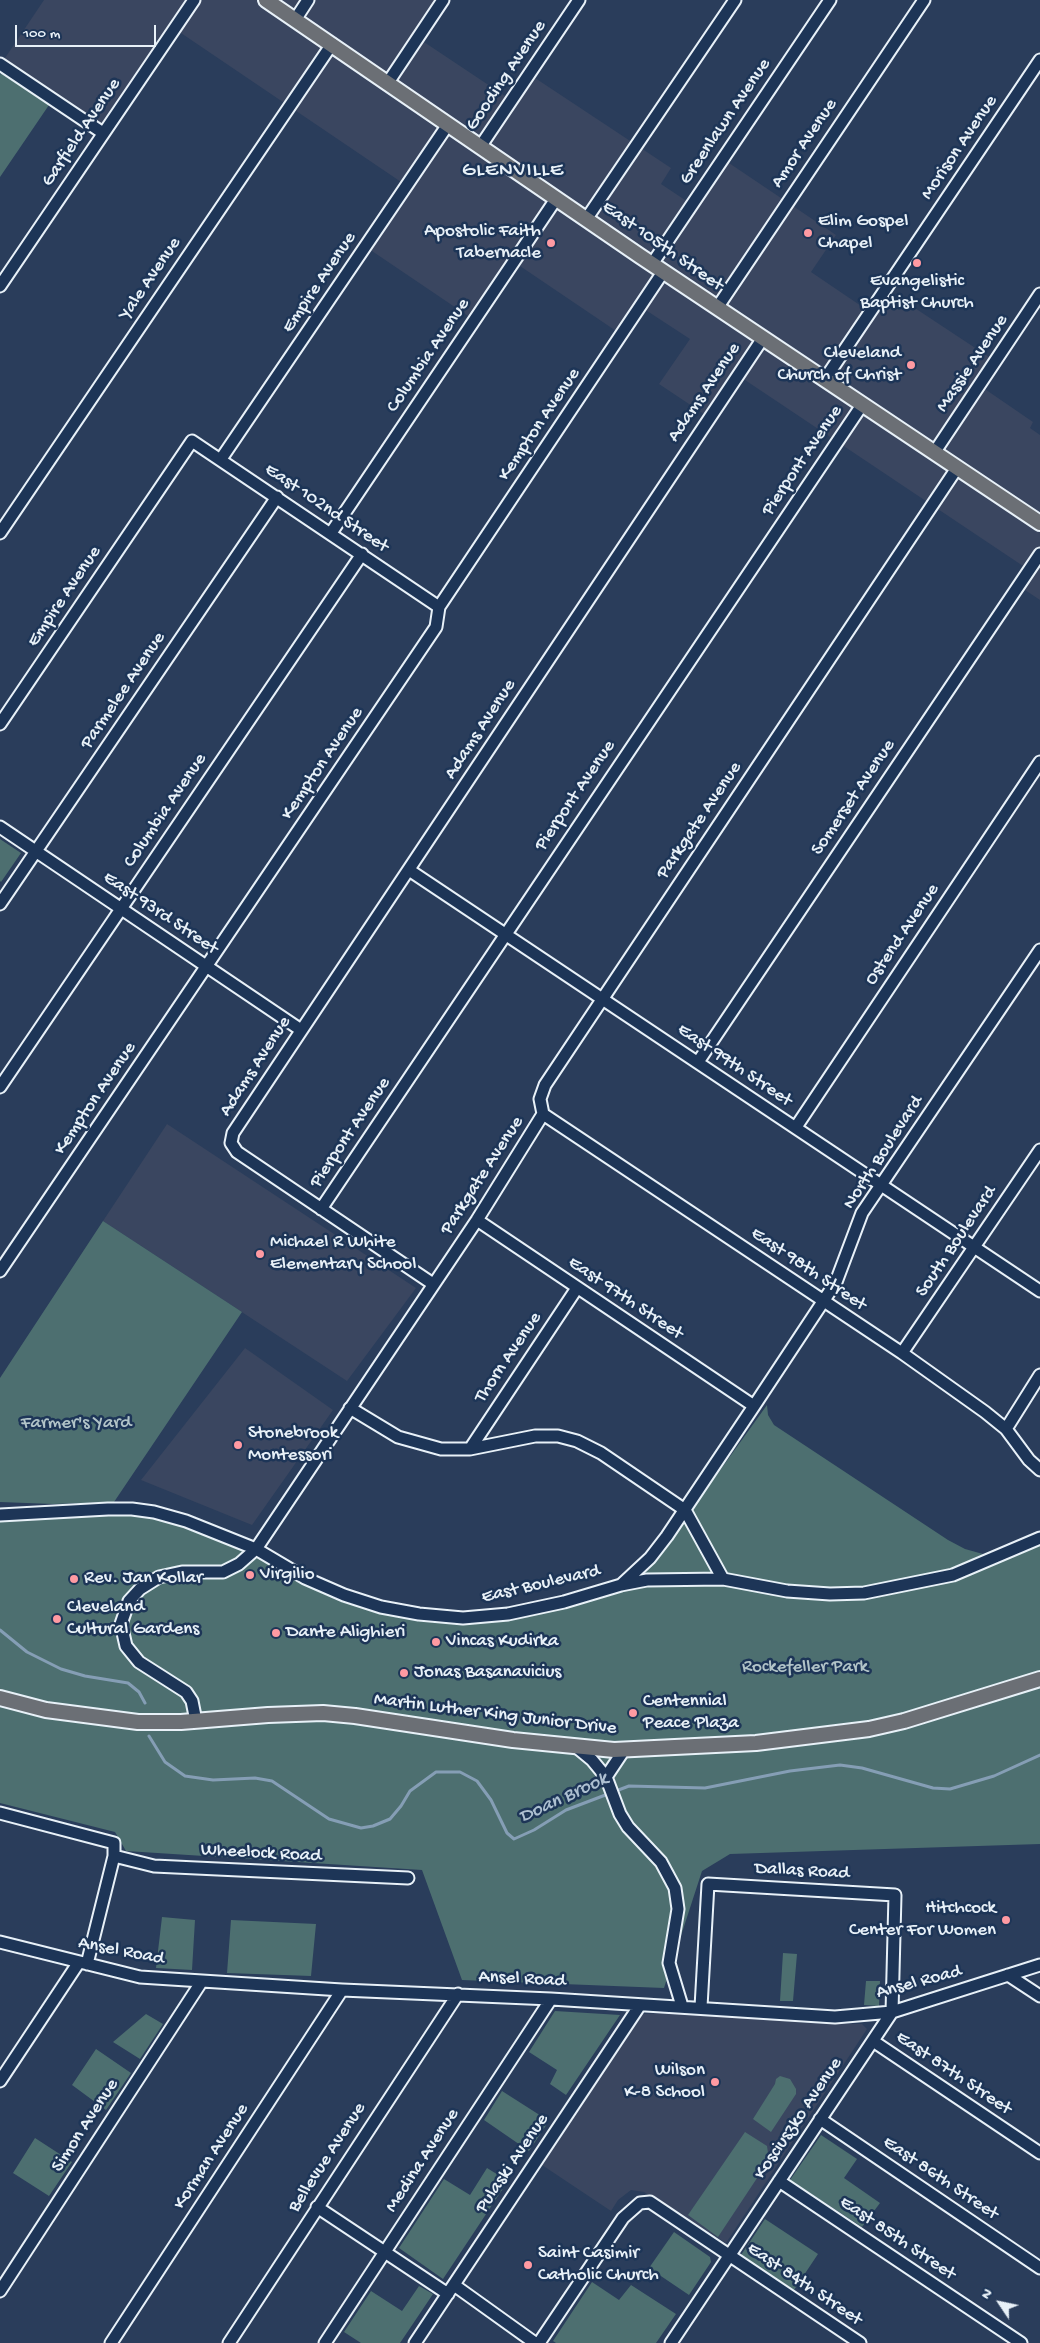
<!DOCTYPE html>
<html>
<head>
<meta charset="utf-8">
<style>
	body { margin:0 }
	#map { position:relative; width:1040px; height:2343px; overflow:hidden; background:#2a3d5b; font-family:"Gochi Hand",sans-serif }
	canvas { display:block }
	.north { position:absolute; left:975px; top:2278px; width:50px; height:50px; -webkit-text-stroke:4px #1d3557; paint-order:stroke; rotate:304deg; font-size:14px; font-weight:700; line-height:20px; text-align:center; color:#e8f1f8 }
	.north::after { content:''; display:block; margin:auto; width:18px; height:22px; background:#e8f1f8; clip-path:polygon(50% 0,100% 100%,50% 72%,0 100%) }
	.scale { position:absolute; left:15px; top:25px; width:141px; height:22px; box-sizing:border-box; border:2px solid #e8f1f8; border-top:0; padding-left:6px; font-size:15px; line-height:18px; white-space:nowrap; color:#e8f1f8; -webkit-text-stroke:4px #1d3557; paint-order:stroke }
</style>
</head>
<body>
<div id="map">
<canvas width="1040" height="2343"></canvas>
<div class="north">N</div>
<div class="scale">100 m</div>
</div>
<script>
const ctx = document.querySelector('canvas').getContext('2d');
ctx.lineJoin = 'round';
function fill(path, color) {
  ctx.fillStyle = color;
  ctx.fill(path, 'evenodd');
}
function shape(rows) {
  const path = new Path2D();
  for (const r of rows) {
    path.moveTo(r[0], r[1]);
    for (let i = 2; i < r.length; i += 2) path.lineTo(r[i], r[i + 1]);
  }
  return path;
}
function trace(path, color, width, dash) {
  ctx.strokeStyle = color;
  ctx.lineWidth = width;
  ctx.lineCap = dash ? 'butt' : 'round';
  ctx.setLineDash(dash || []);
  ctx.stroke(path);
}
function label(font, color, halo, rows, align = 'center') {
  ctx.font = font + ' "Gochi Hand",sans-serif';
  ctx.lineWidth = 5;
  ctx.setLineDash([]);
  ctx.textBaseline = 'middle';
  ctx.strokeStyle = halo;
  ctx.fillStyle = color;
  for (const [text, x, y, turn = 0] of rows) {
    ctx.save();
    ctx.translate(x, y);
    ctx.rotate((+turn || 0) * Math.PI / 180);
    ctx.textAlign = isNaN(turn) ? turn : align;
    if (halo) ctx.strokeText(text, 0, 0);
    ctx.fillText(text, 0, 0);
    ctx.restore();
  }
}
fill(shape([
	[44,0,443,0,418,38,511,100,529,74,671,168,661,184,691,204,723,159,836,235,811,272,870,312,886,289,995,361,979,385,1033,422,1030,428,1040,435,1040,511,1035,519,1040,523,1040,600,1019,586,1029,570,739,376,710,418,659,384,690,339,641,307,622,335,514,262,474,320,366,247,407,186,175,29,103,133,1,64],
	[167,1124,416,1288,347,1381,103,1221],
	[245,1348,333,1410,252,1525,141,1480],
	[692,2012,807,2023,862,2024,867,2029,726,2243,644,2192,631,2190,618,2200,611,2211,542,2165,641,2014]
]), '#3a4660');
fill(shape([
	[1,73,49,105,0,177,0,75],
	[0,839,21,853,1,882,0,881],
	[103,1221,242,1312,114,1502,53,1504,0,1502,0,1378],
	[767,1405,768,1415,774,1425,948,1540,965,1549,983,1554,974,1558,981,1564,1040,1539,1040,1844,730,1854,702,1871,664,1988,462,1980,422,1870,126,1851,115,1832,0,1803,0,1512,84,1510,175,1517,344,1595,419,1614,508,1614,621,1585,649,1569],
	[162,1917,195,1920,192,1970,156,1968],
	[231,1920,316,1924,311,1976,227,1973],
	[783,1953,797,1954,793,2001,780,2001],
	[866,1981,880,1981,879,2006,864,2005],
	[555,2011,620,2015,566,2095,550,2084,557,2070,529,2052],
	[146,2014,163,2024,140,2059,113,2042],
	[96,2049,131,2073,106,2110,72,2085],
	[780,2076,790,2079,796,2089,796,2094,771,2132,753,2119,775,2084,776,2079],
	[502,2091,549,2121,529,2151,484,2120],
	[745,2132,767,2146,769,2160,718,2237,688,2215],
	[821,2135,857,2159,844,2178,880,2203,862,2227,790,2180],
	[35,2138,72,2162,49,2196,13,2173],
	[487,2168,508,2181,443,2279,399,2248,444,2179,470,2195],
	[765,2219,818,2254,794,2290,741,2255],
	[674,2232,710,2257,711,2262,689,2295,649,2268],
	[592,2282,619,2300,631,2285,676,2314,656,2343,556,2343,553,2341],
	[419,2286,433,2294,400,2343,361,2343,344,2332,371,2291,402,2311]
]), '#4d6f70');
trace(shape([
	[0,1630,27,1652,61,1669,85,1676,128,1683,139,1692,145,1703],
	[149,1736,165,1762,185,1776,213,1780,255,1778,272,1781,329,1819,361,1828,373,1826,390,1819,401,1806,410,1791,436,1772,460,1772,477,1781,491,1800,507,1833,514,1839,534,1830,566,1810,629,1786,705,1788,790,1771,840,1765,862,1768,933,1788,950,1789,994,1776,1040,1755]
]), '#859eb5', 3);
const minor = shape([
	[295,20,308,0],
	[0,64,103,133],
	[387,84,443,0],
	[480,147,579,0],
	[587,218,735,0],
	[652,264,830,0],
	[0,286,194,0],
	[717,308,924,0],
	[825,379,1040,60],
	[934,453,1040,294],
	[221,459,447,126],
	[0,533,332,44],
	[331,533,556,199],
	[0,724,192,441,439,607],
	[0,827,301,1030],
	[409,870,1040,1291],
	[0,904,277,497],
	[698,1062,1040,554],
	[0,1087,362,554],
	[543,1114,902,1353,985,1412,1006,1429,1029,1460,1040,1470],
	[796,1127,1040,762],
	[321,1209,862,405],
	[477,1220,754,1406],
	[0,1271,436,627,439,607,663,272],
	[433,1284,237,1152,231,1143,233,1133,763,338],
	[902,1353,1040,1150],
	[350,1408,398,1437,441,1449,470,1449,535,1436,558,1436,577,1441,601,1453,685,1510,723,1579],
	[1006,1429,1040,1375],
	[470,1449,577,1288],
	[0,1515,108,1509,132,1509,154,1512,186,1521,256,1549,305,1578,344,1595,381,1607,419,1614,463,1618,508,1614,564,1602,621,1585,647,1580,723,1579,787,1591,830,1594,864,1593,953,1575,1040,1538],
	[621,1585,650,1558,667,1536,754,1406,836,1282,862,1213,1040,950],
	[196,1721,192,1701,186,1692,139,1662,126,1646,121,1624,129,1601,140,1589,159,1577,182,1572,223,1572,239,1564,256,1549,477,1220,543,1114,540,1099,545,1085,957,468],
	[575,1746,592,1760,606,1777,620,1814,628,1827,661,1862,675,1888,678,1909,669,1963,682,2006],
	[606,1777,624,1750],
	[0,1813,114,1843,114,1856,87,1964],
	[114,1856,154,1866,408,1878],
	[0,1942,140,1977,342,1990,551,1999,835,2017,892,2012,1040,1965],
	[1008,1975,1040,1996],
	[873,2041,1040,2153],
	[0,2081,79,1962],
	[820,2119,1040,2268],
	[779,2181,1021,2343],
	[317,2207,448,2294],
	[454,2285,535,2343],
	[0,2291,202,1981],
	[111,2343,342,1990],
	[229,2343,458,1994],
	[325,2343,551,1999],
	[415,2343,640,2005],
	[539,2343,623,2218,640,2203,650,2202,860,2343],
	[671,2343,892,2012,895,1895,708,1884,701,2007]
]);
const major = shape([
	[266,0,640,256,1040,523],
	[0,1698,46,1710,138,1722,181,1722,268,1715,323,1713,355,1716,513,1740,614,1750,756,1743,869,1729,904,1721,1040,1679]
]);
trace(minor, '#e8f1f8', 15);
trace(major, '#e8f1f8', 18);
trace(minor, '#1d3557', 11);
trace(major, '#6b6f75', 14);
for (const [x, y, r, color] of [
	[808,233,5,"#ff9aa2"],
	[551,243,5,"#ff9aa2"],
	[917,263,5,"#ff9aa2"],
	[911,365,5,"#ff9aa2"],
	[260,1254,5,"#ff9aa2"],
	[238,1445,5,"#ff9aa2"],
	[250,1575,5,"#ff9aa2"],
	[74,1579,5,"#ff9aa2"],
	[57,1619,5,"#ff9aa2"],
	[276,1633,5,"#ff9aa2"],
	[436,1642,5,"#ff9aa2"],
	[404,1673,5,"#ff9aa2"],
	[633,1713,5,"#ff9aa2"],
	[1006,1920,5,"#ff9aa2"],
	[715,2082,5,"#ff9aa2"],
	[528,2265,5,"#ff9aa2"]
]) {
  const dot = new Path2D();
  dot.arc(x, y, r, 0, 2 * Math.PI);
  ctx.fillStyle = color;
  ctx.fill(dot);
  trace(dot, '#1d3557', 2);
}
label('19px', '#e8f1f8', '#1d3557', [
	["Gooding Avenue",507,76,-56],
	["Greenlawn Avenue",726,122,-56],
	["Garfield Avenue",82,133,-56],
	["Amor Avenue",805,144,-56],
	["Morison Avenue",960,148,-56],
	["East 105th Street",662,247,35],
	["Yale Avenue",151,279,-56],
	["Empire Avenue",320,283,-56],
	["Columbia Avenue",429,356,-56],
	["Massie Avenue",973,364,-56],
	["Adams Avenue",705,393,-56],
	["Kempton Avenue",540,425,-56],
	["Pierpont Avenue",803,461,-56],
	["East 102nd Street",326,509,34],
	["Empire Avenue",65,597,-56],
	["Parmelee Avenue",124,691,-56],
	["Adams Avenue",481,730,-57],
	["Kempton Avenue",323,764,-56],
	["Pierpont Avenue",576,796,-56],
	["Somerset Avenue",854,798,-56],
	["Columbia Avenue",166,811,-56],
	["Parkgate Avenue",700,821,-56],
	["East 93rd Street",160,914,34],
	["Ostend Avenue",903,935,-56],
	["East 99th Street",734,1066,34],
	["Adams Avenue",256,1067,-57],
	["Kempton Avenue",96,1099,-56],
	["Pierpont Avenue",351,1133,-56],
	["North Boulevard",884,1153,-57],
	["Parkgate Avenue",483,1176,-57],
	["South Boulevard",957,1242,-56],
	["East 98th Street",808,1270,34],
	["East 97th Street",625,1299,34],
	["Thorn Avenue",509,1358,-56],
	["East Boulevard",541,1585,-13],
	["Martin Luther King Junior Drive",495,1715,7],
	["Wheelock Road",261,1854,3],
	["Dallas Road",802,1872,3],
	["Ansel Road",121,1952,11],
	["Ansel Road",522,1980,3],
	["Ansel Road",919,1983,-15],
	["East 87th Street",953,2074,34],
	["Kosciuszko Avenue",799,2119,-56],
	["Simon Avenue",86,2126,-57],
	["Korman Avenue",212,2157,-57],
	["Bellevue Avenue",328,2158,-57],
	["Medina Avenue",423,2161,-57],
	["Pulaski Avenue",513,2164,-56],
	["East 86th Street",940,2179,34],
	["East 85th Street",897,2239,34],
	["East 84th Street",804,2285,34]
]);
label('19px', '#e8f1f8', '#1d3557', [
	["Elim Gospel",818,222],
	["Chapel",818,244],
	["Apostolic Faith",541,232,"right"],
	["Tabernacle",541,254,"right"],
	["Evangelistic",917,282,"center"],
	["Baptist Church",917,304,"center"],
	["Cleveland",901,354,"right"],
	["Church of Christ",901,376,"right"],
	["Michael R White",270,1243],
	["Elementary School",270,1265],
	["Stonebrook",248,1434],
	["Montessori",248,1456],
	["Virgilio",260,1575],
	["Rev. Jan Kollar",84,1579],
	["Cleveland",67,1608],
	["Cultural Gardens",67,1630],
	["Dante Alighieri",286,1633],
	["Vincas Kudirka",446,1642],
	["Jonas Basanavicius",414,1673],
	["Centennial",643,1702],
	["Peace Plaza",643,1724],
	["Hitchcock",996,1909,"right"],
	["Center For Women",996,1931,"right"],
	["Wilson",705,2071,"right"],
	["K-8 School",705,2093,"right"],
	["Saint Casimir",538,2254],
	["Catholic Church",538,2276]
], 'left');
label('19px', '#b2c4c8', '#1d3557', [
	["Farmer's Yard",76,1424],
	["Rockefeller Park",805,1668]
]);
label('italic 20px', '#aec0d1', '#1d3557', [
	["Doan Brook",564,1799,-25]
]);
ctx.letterSpacing = '1px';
label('21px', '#e8f1f8', '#1d3557', [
	["GLENVILLE",513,172]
]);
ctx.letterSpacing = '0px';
</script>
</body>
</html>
